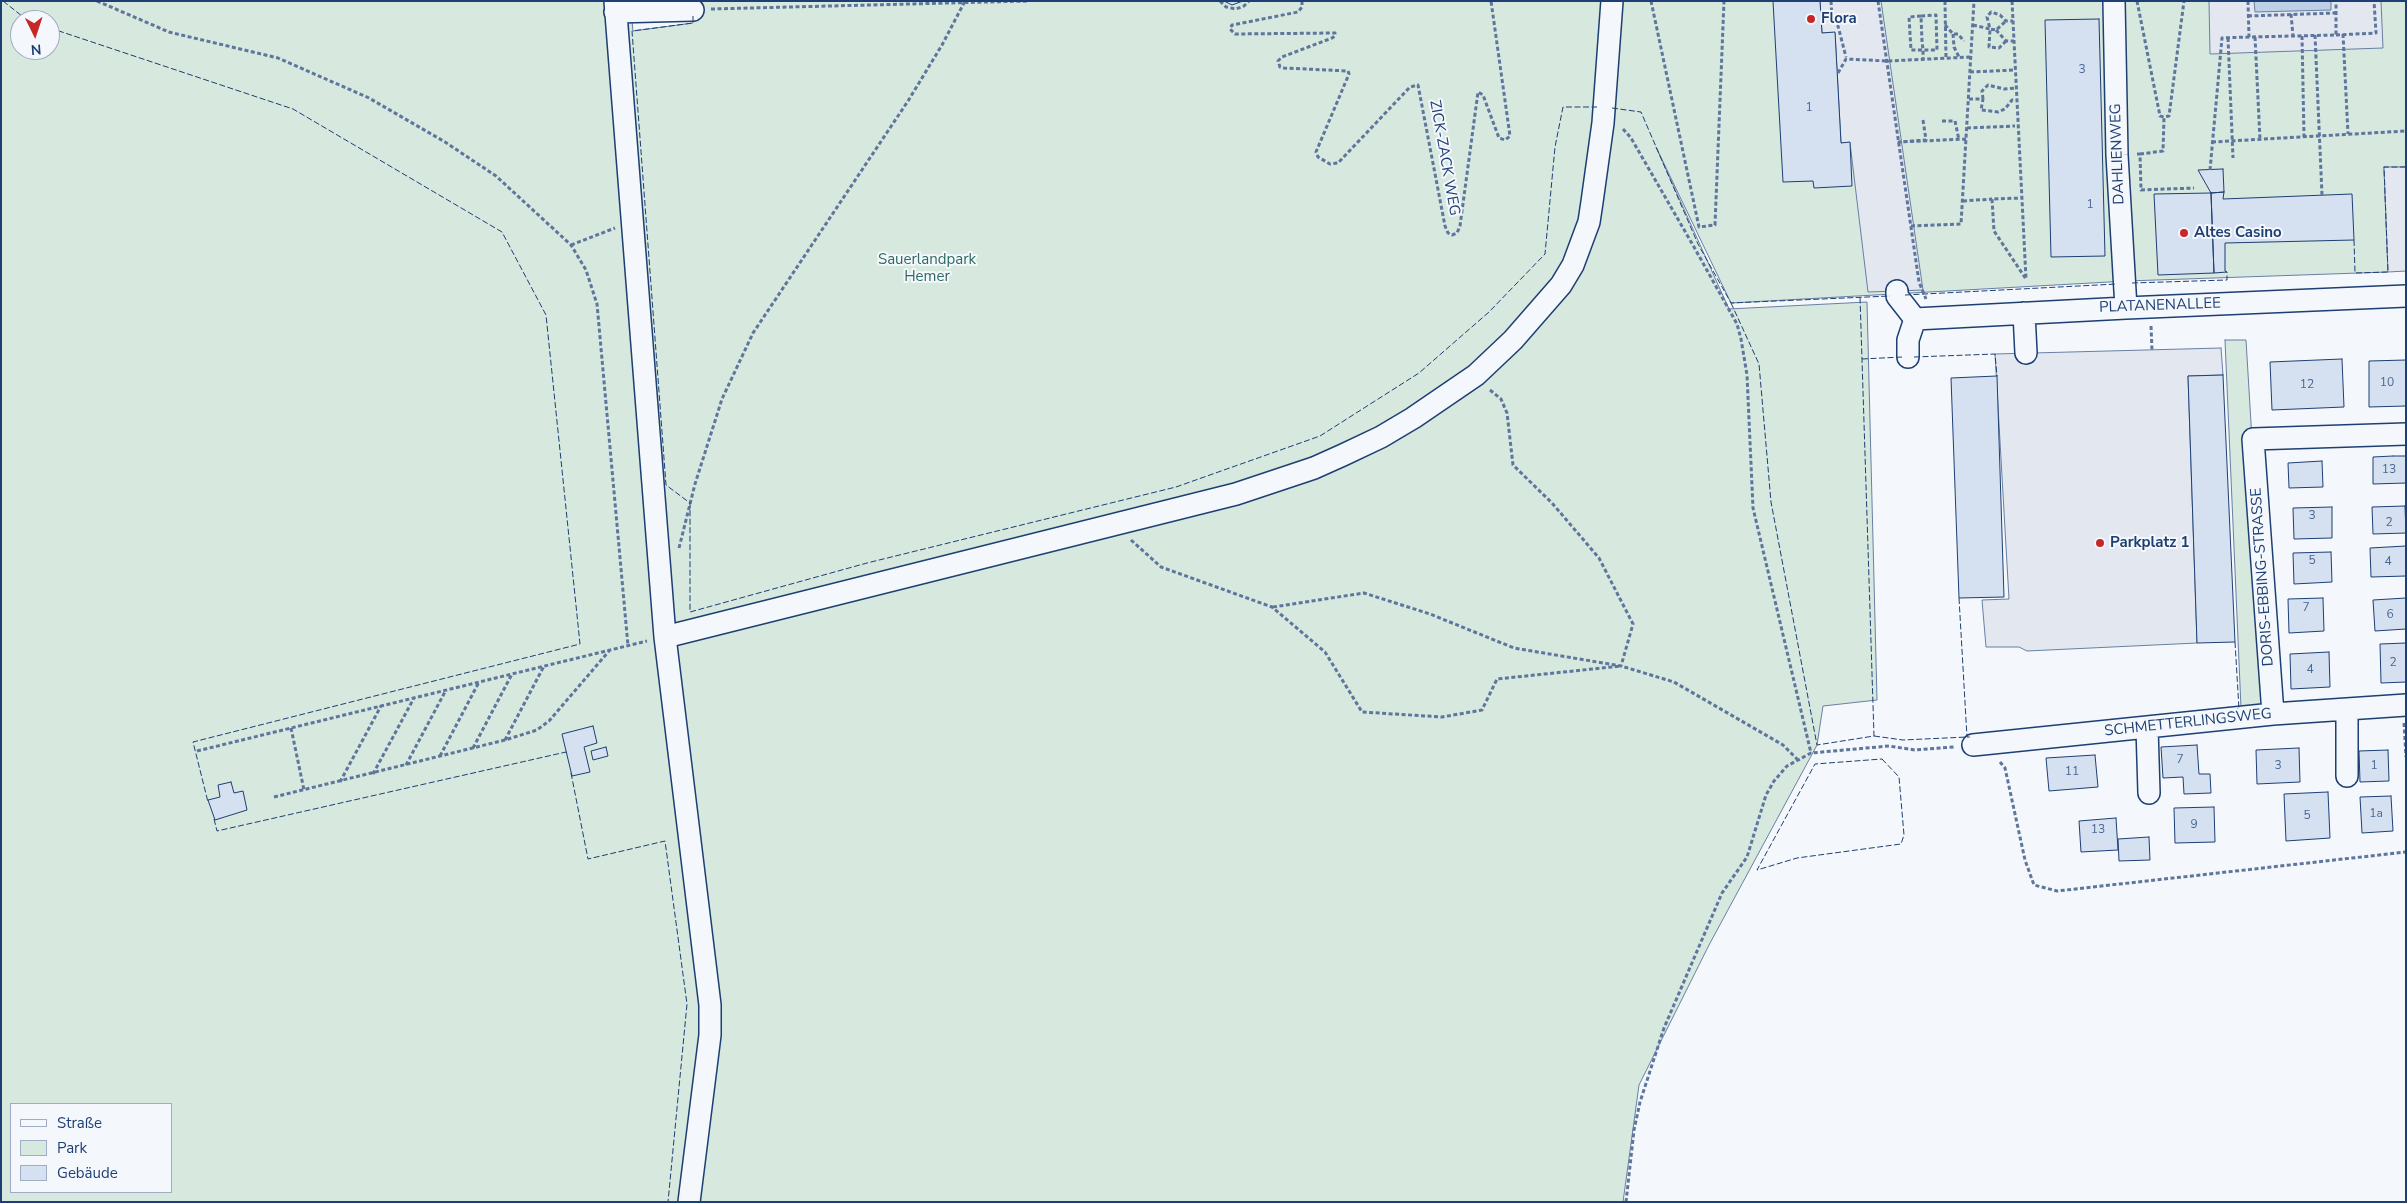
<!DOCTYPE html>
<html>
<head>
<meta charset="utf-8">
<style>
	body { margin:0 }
	#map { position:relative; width:2407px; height:1203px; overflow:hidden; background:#f4f7fb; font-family:"Nunito Sans",sans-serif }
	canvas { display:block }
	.frame { position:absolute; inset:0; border:2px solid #1d3f73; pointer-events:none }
	.legend { position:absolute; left:10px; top:1103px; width:162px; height:90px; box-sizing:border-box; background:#f4f7fb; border:1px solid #9eadc5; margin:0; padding:6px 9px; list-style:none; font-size:15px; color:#1d3f73 }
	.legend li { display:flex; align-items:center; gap:10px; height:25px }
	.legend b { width:25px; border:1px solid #9eadc5 }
	.north { position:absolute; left:10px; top:10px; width:50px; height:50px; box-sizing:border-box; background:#f4f7fb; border:1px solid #9eadc5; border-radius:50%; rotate:176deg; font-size:14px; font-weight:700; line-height:20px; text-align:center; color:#1d3f73 }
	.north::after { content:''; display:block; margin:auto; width:18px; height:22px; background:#c62828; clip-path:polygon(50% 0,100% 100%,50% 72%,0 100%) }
</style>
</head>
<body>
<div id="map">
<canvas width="2407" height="1203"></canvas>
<div class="frame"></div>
<ul class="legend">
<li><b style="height:6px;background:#f4f7fb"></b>Straße</li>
<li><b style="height:14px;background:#d7e8df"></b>Park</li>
<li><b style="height:14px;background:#d5e0f0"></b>Gebäude</li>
</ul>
<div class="north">N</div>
</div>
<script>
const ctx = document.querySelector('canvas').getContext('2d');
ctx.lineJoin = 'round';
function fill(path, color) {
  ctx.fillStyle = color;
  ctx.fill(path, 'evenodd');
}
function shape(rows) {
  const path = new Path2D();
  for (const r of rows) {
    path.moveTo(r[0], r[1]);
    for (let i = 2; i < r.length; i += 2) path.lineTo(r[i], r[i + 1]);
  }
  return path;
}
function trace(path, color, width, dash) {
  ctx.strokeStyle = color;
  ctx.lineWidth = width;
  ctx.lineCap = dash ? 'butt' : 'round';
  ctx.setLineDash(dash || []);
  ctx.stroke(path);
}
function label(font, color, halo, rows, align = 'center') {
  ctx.font = font + ' "Nunito Sans",sans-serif';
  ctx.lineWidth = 4;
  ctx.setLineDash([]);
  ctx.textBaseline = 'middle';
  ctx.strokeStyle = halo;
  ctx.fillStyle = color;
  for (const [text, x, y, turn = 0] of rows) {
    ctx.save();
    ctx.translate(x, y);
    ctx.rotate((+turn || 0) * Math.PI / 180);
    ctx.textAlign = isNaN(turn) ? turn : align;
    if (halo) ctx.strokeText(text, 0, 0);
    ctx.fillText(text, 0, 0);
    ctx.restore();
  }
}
const green = shape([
	[1,1,630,1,633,31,693,23,693,1,2406,1,2406,167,2384,168,2388,272,2127,281,1731,303,1656,147,1729,309,1867,302,1877,700,1823,706,1817,745,1709,945,1639,1085,1623,1202,1,1202,1,1],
	[20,20,50,20,50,50,20,50,20,20],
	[11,1104,171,1104,171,1192,11,1192,11,1104],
	[2225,340,2246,340,2268,706,2241,708,2225,340]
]);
fill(green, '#d7e8df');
trace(green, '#687fa3', 1);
const parking = shape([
	[1820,1,1881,1,1923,290,1868,292,1850,143,1841,143,1835,33,1822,33,1820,1],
	[2209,1,2381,1,2383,48,2210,54,2209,1],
	[2384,167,2406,167,2406,271,2388,272,2384,167],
	[2221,348,2223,375,2188,376,2197,643,2027,651,2019,647,1986,647,1982,600,2009,599,1995,354,2221,348]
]);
fill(parking, '#e3e8f0');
trace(parking, '#687fa3', 1);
const water = shape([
	[2254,1,2331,1,2331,10,2255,12,2254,1]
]);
fill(water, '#bed0e5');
trace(water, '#687fa3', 1);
const building = shape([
	[1243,1,1232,5,1224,1,1243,1],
	[1773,1,1820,1,1822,33,1835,32,1841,143,1850,142,1852,186,1814,188,1813,181,1783,182,1773,1],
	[2099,19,2105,256,2051,257,2045,20,2099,19],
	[2223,169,2224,192,2211,193,2198,170,2223,169],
	[2224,192,2223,199,2352,194,2354,240,2225,243,2225,271,2227,272,2214,273,2211,193,2224,192],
	[2211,193,2214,273,2158,275,2154,194,2211,193],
	[2342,359,2344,407,2272,410,2270,362,2342,359],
	[2406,360,2406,406,2369,407,2369,361,2406,360],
	[2223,375,2235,642,2197,643,2188,376,2223,375],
	[1997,376,2004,597,1959,598,1951,378,1997,376],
	[2393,456,2406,456,2406,483,2373,484,2373,457,2393,456],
	[2322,461,2323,487,2289,488,2288,463,2322,461],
	[2405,506,2406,533,2373,534,2372,507,2405,506],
	[2332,507,2332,538,2294,539,2293,508,2332,507],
	[2406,546,2406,576,2371,577,2370,548,2406,546],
	[2331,552,2332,582,2294,584,2293,553,2331,552],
	[2323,598,2324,631,2289,633,2288,599,2323,598],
	[2406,598,2406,629,2375,631,2373,600,2406,598],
	[2406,643,2406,682,2381,683,2380,644,2406,643],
	[2329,652,2330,687,2291,689,2290,654,2329,652],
	[593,726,597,743,584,747,590,772,572,776,562,734,593,726],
	[2197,745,2199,774,2210,774,2211,793,2184,794,2183,777,2163,778,2161,747,2197,745],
	[606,747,608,756,593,760,591,751,606,747],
	[2299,748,2300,782,2257,784,2256,750,2299,748],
	[2388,750,2389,781,2360,782,2359,751,2388,750],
	[2095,755,2098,787,2049,791,2046,758,2095,755],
	[231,782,234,793,243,791,247,810,215,820,208,800,220,797,218,785,231,782],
	[2328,792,2330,838,2286,841,2284,794,2328,792],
	[2391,796,2393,831,2362,833,2360,797,2391,796],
	[2214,807,2215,842,2175,843,2174,808,2214,807],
	[2116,818,2118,850,2081,852,2079,821,2116,818],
	[2149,837,2150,860,2119,861,2118,839,2149,837]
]);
fill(building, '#d5e0f0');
trace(building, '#1d3f73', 1);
const minor = shape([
	[615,1,665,637,710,1005,710,1035,689,1202],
	[2114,1,2117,155,2126,308],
	[615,12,693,10],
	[1897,291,1897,296,1915,319],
	[2024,313,2026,353],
	[1915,319,2126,308,2406,296],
	[1908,357,1908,340,1915,319],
	[665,637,1236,494,1314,468,1343,455,1381,437,1413,418,1476,375,1513,340,1561,285,1573,265,1589,222,1592,202,1603,123,1612,1],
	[2347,709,2347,776],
	[2273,714,2253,439,2406,434],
	[2147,727,2149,793],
	[1973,745,2273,714,2406,705]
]);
trace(minor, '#1d3f73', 24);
trace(shape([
	[97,1,169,32,278,58,369,98,445,142,496,176,571,245,586,270,597,304,628,646],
	[1220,1,1226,7,1236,9,1244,6,1249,1],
	[1302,1,1302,7,1298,12,1232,25,1230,29,1235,34,1335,33,1335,36,1332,38,1282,57,1278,61,1280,67,1284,68,1348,71,1349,74,1316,152,1318,157,1330,164,1338,163,1410,87,1418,85,1445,226,1448,233,1452,235,1457,233,1460,226,1478,92,1483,95,1499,138,1505,140,1510,136,1491,1],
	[1651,1,1699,227,1715,225,1724,1],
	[1831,1,1832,19,1838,26,1846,57],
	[1878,1,1919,282,1926,299],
	[1945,1,1946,58],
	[2012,1,2026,279,1994,231,1992,199,2022,198],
	[2137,1,2160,116,2164,117,2169,116,2184,1],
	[2248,1,2249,37,2336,35,2336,1],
	[711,9,1028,1],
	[2291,14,2293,36],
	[1921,16,1909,17,1911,50,1937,50,1936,15,1921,16,1922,41,1923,50,1923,58],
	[2248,16,2336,13],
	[1822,20,1832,19],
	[1945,25,1953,34,1958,34,1964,41],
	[1973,25,1990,29,1987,17,1991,12,2000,15,2006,21,2013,21],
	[1996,30,2006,41,2014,41],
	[1953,34,1954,47,1959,57],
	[2343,34,2348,134],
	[2315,35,2322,195],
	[2336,35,2376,33,2374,1],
	[2302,36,2304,137],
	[2255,37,2260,140],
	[2228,38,2233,158],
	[2006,41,1999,48,1989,47,1990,29,1996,30,2006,21],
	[1970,72,2015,70],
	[1838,73,1846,59,1887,61,1971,57],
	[1969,99,1983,99,1981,110,1998,112,2005,109,2012,100,2017,100],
	[1983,99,1982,91,1988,85,2004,89,2016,88],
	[1923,120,1926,140,1899,142,1966,139],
	[1942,121,1955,121,1959,140],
	[1967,128,2015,126],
	[1623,129,1631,138,1694,247,1737,324,1741,339,1747,375,1753,508,1811,753],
	[2212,142,2406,131],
	[2137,154,2140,154,2141,190,2194,188],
	[2140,154,2163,151,2164,117],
	[2210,170,2222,38,2249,37],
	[1963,201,1992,199],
	[1911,226,1961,224,1974,1],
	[571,245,615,228],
	[2151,326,2152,350],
	[1490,390,1501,399,1507,413,1513,465,1552,503,1599,558,1633,624,1621,666],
	[1131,540,1161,567,1272,607,1325,652,1362,712,1442,717,1482,710,1497,679,1621,666],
	[679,548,695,484,722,399,753,333,908,101,942,45,965,1],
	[1273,607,1364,593,1430,614,1514,648,1621,666,1674,682,1783,745,1797,759],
	[2404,723,2406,757],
	[291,728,304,790],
	[505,740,544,666],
	[473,748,512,674],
	[197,751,647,641],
	[440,756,479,682],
	[2000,762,2005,768,2025,860,2034,885,2057,891,2406,852],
	[406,765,446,690],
	[373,774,414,698],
	[340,782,381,706],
	[274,797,505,740,537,730,549,721,609,651],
	[1626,1202,1634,1130,1640,1102,1664,1028,1722,893,1747,857,1766,795,1774,781,1787,766,1811,753,1889,746,1915,750,1954,747]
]), '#5e769c', 3, [4, 2.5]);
trace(minor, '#f4f7fb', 21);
trace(shape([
	[3,1,27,20],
	[693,16,693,23,632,31,666,485,690,503,690,612,867,563,1176,487,1320,436,1419,373,1489,312,1545,254,1555,147,1563,107,1597,107],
	[50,28,293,109,502,232,546,315,580,644,193,742,208,802],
	[1612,108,1641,112,1698,244,1731,303,1890,296],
	[2354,240,2355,273,2388,272,2384,167,2406,167],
	[2132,283,2227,280,2227,272],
	[1905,295,2117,284],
	[1731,303,1759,364,1771,502,1817,745,1874,736,1860,297],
	[1914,357,1995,354,1997,376],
	[1862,359,1902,357],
	[1959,598,1967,737,1971,737],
	[2235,642,2239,709,2237,709],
	[1874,736,1903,740,1967,737],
	[1882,759,1899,777,1904,835,1901,844,1797,858,1757,870,1815,764,1882,759],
	[571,773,588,859,665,841,687,1004,668,1202],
	[214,819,217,831,566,752,567,754]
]), '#1d3f73', 1, [6, 2.5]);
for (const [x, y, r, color] of [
	[1811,19,5,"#c62828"],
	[2184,233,5,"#c62828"],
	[2100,543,5,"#c62828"]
]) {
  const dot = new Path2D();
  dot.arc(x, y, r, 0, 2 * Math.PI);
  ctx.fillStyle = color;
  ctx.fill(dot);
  trace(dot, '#f4f7fb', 2);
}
label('12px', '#4b6792', null, [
	["3",2082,70],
	["1",1809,108],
	["1",2090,205],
	["10",2387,383],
	["12",2307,385],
	["13",2389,470],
	["3",2312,516],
	["2",2389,523],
	["5",2312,561],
	["4",2388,562],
	["7",2306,608],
	["6",2390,615],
	["2",2393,663],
	["4",2310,670],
	["7",2180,760],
	["3",2278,766],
	["1",2374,766],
	["11",2072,772],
	["1a",2376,814],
	["5",2307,816],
	["9",2194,825],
	["13",2098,830]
]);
label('bold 15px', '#1d3f73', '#f4f7fb', [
	["Flora",1821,19],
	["Altes Casino",2194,233],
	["Parkplatz 1",2110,543]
], 'left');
label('15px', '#1d3f73', '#f4f7fb', [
	["DAHLIENWEG",2118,154,-92],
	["ZICK-ZACK WEG",1444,158,80],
	["PLATANENALLEE",2160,306,-2],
	["DORIS-EBBING-STRASSE",2263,577,-94],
	["SCHMETTERLINGSWEG",2188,723,-6]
]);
label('15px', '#2c6c60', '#f4f7fb', [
	["Sauerlandpark",927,260],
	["Hemer",927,277]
]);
</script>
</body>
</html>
